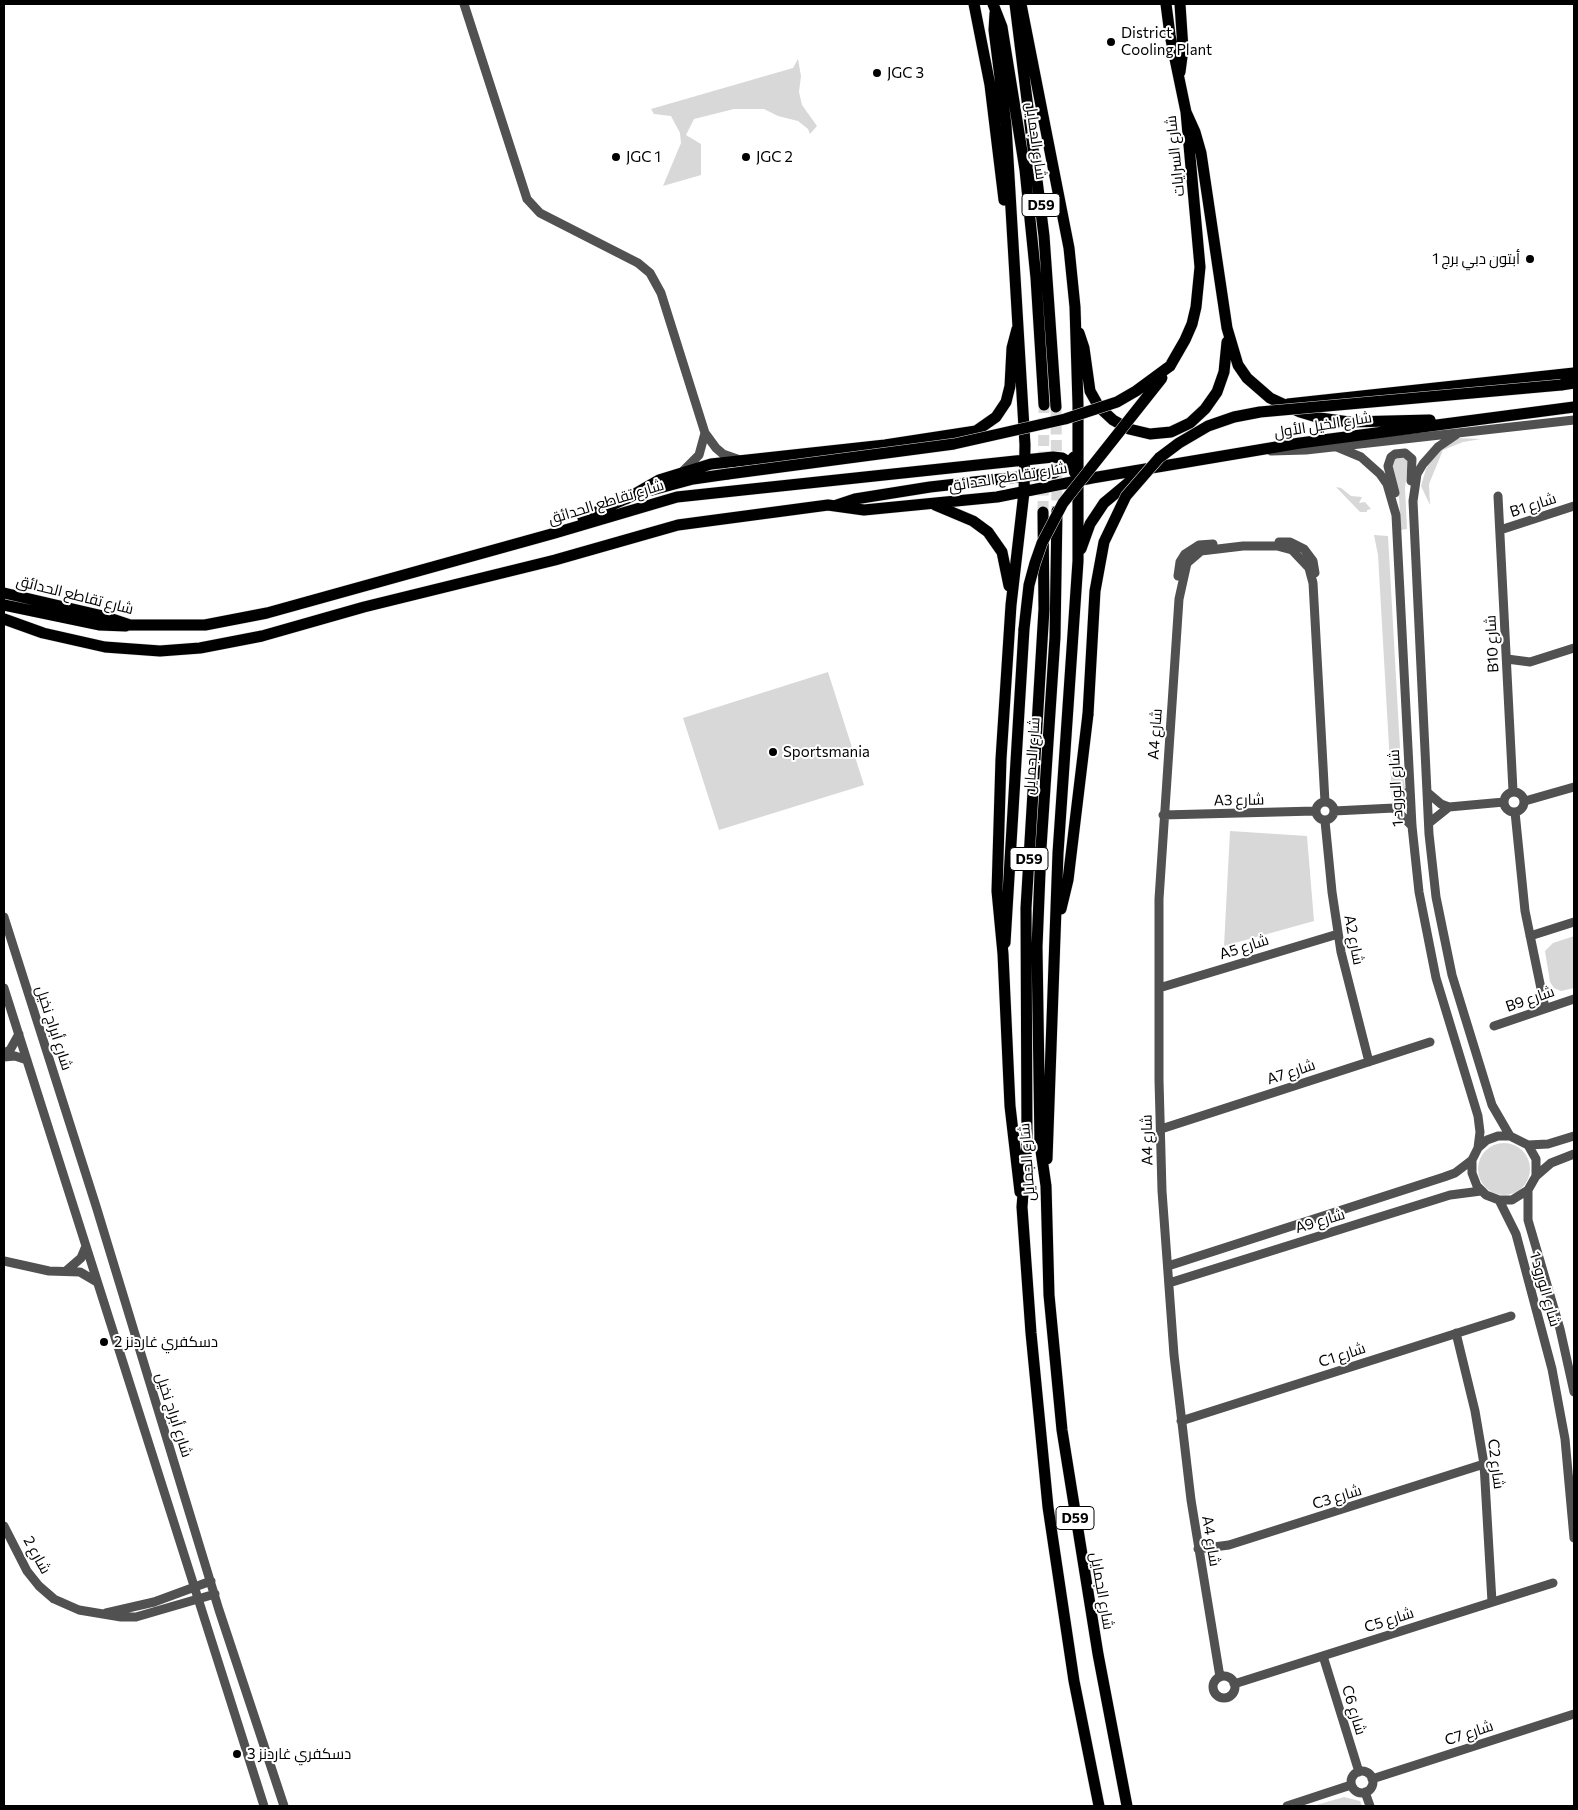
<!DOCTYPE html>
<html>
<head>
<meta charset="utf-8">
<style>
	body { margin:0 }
	#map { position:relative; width:1578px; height:1810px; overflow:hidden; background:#fff; font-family:Commissioner,sans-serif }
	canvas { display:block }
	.frame { position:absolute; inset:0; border:5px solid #000; pointer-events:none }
</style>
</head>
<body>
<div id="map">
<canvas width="1578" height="1810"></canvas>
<div class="frame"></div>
</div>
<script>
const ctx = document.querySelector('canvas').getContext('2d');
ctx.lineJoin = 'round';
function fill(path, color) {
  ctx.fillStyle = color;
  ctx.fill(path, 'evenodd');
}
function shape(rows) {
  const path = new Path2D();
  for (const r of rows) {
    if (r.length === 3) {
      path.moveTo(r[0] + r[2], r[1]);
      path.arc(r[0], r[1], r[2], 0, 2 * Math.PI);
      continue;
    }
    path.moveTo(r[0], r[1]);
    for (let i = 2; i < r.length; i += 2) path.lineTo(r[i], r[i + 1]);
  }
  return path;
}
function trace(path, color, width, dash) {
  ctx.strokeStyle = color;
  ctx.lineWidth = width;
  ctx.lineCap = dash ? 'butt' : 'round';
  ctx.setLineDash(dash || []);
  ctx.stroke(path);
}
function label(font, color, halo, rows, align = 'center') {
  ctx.font = font + ' Commissioner,Cairo,sans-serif';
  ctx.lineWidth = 4;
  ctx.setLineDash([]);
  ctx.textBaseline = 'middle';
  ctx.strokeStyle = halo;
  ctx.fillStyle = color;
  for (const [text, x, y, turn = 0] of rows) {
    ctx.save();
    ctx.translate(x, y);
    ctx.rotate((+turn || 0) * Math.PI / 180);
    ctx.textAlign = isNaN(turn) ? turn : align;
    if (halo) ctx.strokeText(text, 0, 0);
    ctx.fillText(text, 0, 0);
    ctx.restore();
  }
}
fill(shape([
	[798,59,801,76,799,92,802,105,817,126,810,134,808,129,798,121,778,116,764,109,734,109,694,119,686,135,701,144,701,175,663,186,681,143,680,133,671,116,654,114,651,109,793,68],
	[1457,438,1481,439,1463,442,1443,450,1429,484,1430,505,1421,486,1426,469,1434,455],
	[1404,456,1408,462,1405,488,1407,529,1401,530,1399,498,1390,461,1391,459],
	[1336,487,1341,488,1351,496,1362,497,1359,503,1365,502,1371,509,1367,510,1367,512,1360,512],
	[1374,535,1388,536,1401,766,1403,768,1405,788,1402,797,1392,799,1378,555],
	[828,672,864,785,719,830,683,718],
	[1230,831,1307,836,1314,921,1224,946],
	[1574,936,1574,988,1561,991,1554,988,1550,982,1545,951,1553,943],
	[1504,1169,26],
	[1344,1797,1360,1801,1362,1806,1313,1806]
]), '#d8d8d8');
trace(shape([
	[1056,407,1057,510],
	[1043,512,1044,405]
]), '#d9d9d9', 11, [11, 5.5]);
const major = shape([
	[974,4,990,85,1004,200],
	[993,4,1002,27,1025,170,1036,278,1044,405],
	[1015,4,1044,236,1056,407],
	[1021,4,1069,248,1075,307,1078,405,1078,561,1058,853,1047,1159],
	[1166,4,1170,35,1186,112,1200,267,1196,307,1192,324,1185,340,1170,366],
	[1180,4,1183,49,1180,72],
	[995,13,994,30,1006,125,1025,445,1024,492,1011,605,1001,759,997,891,1003,954,1010,1106,1020,1192],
	[1186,112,1195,132,1201,153,1227,328,1238,365,1247,378,1270,398,1300,412,1320,418,1349,422,1430,420],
	[1079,333,1084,348,1090,391,1099,407,1113,420,1129,429,1150,434,1171,432,1190,423,1205,409,1217,392,1224,372,1227,342],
	[1561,385,1574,383],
	[1288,404,1574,373],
	[652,490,693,479,728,474],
	[626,499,659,480,711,464,885,445,976,431,996,417,1006,402,1010,386,1012,348,1017,329],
	[837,505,855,499,930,487,1054,473,1066,466,1074,457],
	[935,505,973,521,988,532,1002,552,1009,586],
	[1057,511,1055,637,1041,848,1037,947,1040,1144,1046,1186,1049,1295,1062,1430,1098,1654,1127,1806],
	[1043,512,1044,609,1026,908,1027,1141,1022,1207,1031,1333,1048,1507,1074,1681,1099,1806],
	[583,518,632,496],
	[1081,549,1090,524,1104,503,1140,473],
	[4,593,103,616,130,625,205,625,267,613,555,533,677,497,1053,457,1062,458,1070,463,1077,477],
	[4,605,100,625,126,626],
	[4,619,43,633,105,647,160,651,200,648,262,636,364,607,555,560,678,525,828,505,864,510,997,497,1092,478,1300,443,1574,407],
	[1061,909,1068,880,1088,714],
	[1005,943,1024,629]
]);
trace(major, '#dbdbdb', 12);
trace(shape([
	[464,4,527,199,540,213,638,263,650,273,661,293,705,433,716,448,723,454,740,460],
	[1457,434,1438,447,1423,464,1417,474,1413,501,1429,834,1436,897,1452,975,1492,1105,1510,1136,1528,1145,1536,1159,1536,1176,1528,1190,1512,1200,1499,1200,1486,1195,1477,1186,1472,1173,1472,1160,1478,1148,1487,1140,1498,1136,1510,1136],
	[1337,447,1361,457,1380,474,1387,484,1396,515,1412,826,1419,892,1436,978,1478,1116,1480,1132,1478,1148],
	[1271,451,1306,450,1574,420],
	[684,470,699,455,705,433],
	[1395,493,1388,466,1391,457,1395,454,1405,453,1412,459,1411,481],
	[1498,496,1513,791],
	[1500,530,1574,506],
	[1279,542,1290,542,1304,549,1313,561,1315,573],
	[1178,576,1180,562,1185,554,1199,545,1213,544],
	[1507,659,1530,662,1574,648],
	[1514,802,10],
	[1428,793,1441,804,1449,807],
	[1525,801,1574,787],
	[1325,811,9],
	[1394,808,1412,826],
	[1334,811,1394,808,1409,791],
	[1515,812,1525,911,1545,1008],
	[1163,815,1315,811],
	[1325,821,1332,892,1341,952,1369,1062],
	[1429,823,1449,807,1504,802],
	[4,917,96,1206,219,1610,284,1806],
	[1530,936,1574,922],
	[4,988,264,1806],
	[1159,988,1338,934],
	[1494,1026,1574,999],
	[4,1053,10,1050,19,1034],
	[4,1057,15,1056,27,1060],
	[1161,1129,1430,1042],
	[1528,1145,1548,1144,1574,1136],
	[1536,1176,1551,1163,1574,1154],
	[1528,1190,1528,1220,1560,1329,1574,1392],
	[1499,1200,1516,1234,1552,1369,1565,1439,1574,1538],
	[4,1261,49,1271,80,1272,97,1282],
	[1168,1266,1444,1177,1455,1173,1472,1160],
	[66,1271,81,1258,86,1246],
	[1169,1283,1450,1195,1481,1191],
	[1456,1333,1475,1411,1484,1464,1492,1602],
	[1181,1421,1511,1316],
	[4,1526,27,1571,39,1586,54,1599,79,1610,121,1617,136,1617,215,1594],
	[1198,1549,1229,1545,1484,1464],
	[106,1613,154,1602,211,1581],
	[1323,1656,1359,1772],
	[1224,1687,11],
	[1220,1677,1191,1500,1174,1355,1162,1191,1159,1080,1159,899,1179,599,1187,563,1201,551,1243,546,1277,546,1292,550,1309,568,1313,583,1325,802],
	[1234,1684,1553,1583],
	[1362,1782,11],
	[1372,1779,1574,1714],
	[1365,1792,1370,1806],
	[1287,1806,1351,1785]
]), '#515151', 9);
trace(major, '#000', 11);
const majorBridge = shape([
	[728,474,954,444,1065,419,1117,402,1136,391,1170,366],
	[1024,629,1029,585,1035,563,1042,543,1063,503,1162,378],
	[1088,714,1095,591,1104,542,1126,496,1159,458,1179,443,1208,426,1234,417,1260,412,1561,385]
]);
trace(majorBridge, '#dbdbdb', 12, []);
trace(majorBridge, '#000', 11);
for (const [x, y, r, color] of [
	[1111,42,5,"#000"],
	[877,73,5,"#000"],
	[616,157,5,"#000"],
	[746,157,5,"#000"],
	[1530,259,5,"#000"],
	[773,752,5,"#000"],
	[104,1342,5,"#000"],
	[237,1754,5,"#000"]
]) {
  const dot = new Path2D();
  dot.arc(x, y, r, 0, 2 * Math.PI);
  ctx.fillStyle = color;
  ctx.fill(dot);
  trace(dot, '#fff', 2);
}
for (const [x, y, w] of [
	[1041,205,38],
	[1029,859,38],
	[1075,1518,38]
]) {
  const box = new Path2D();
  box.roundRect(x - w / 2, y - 11.5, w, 23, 4);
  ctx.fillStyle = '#fff';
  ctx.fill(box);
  trace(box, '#000', 1);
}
label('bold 14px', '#000', null, [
	["D59",1041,205],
	["D59",1029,859],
	["D59",1075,1518]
]);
label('15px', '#000', '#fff', [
	["District",1121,33],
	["Cooling Plant",1121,50],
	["JGC 3",887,73],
	["JGC 1",626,157],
	["JGC 2",756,157],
	["أبتون دبي برج 1",1520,259,"right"],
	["Sportsmania",783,752],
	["دسكفري غاردنز 2",114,1342],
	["دسكفري غاردنز 3",247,1754]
], 'left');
label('15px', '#000', '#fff', [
	["شارع الجمايل",1036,141,82],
	["شارع السرايات",1175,156,-96],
	["شارع الخيل الأول",1323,425,-9],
	["شارع تقاطع الحدائق",1008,477,-9],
	["شارع تقاطع الحدائق",606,502,-17],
	["B1 شارع",1533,505,-18],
	["شارع تقاطع الحدائق",75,595,14],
	["B10 شارع",1492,644,-93],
	["A4 شارع",1155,734,-86],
	["شارع الجمايل",1032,756,-86],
	["شارع الورود 1",1396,788,-93],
	["A3 شارع",1239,800,-1],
	["A2 شارع",1354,940,79],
	["A5 شارع",1244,947,-18],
	["B9 شارع",1530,999,-19],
	["شارع أبراج نخيل",54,1028,72],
	["A7 شارع",1291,1072,-18],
	["A4 شارع",1147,1140,-91],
	["شارع الجمايل",1027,1162,-94],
	["A9 شارع",1320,1221,-17],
	["شارع الورود 1",1545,1289,74],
	["C1 شارع",1342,1355,-18],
	["شارع أبراج نخيل",174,1415,72],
	["C2 شارع",1496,1464,83],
	["C3 شارع",1337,1497,-17],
	["A4 شارع",1211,1541,81],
	["شارع 2",37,1555,61],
	["شارع الجمايل",1102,1591,80],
	["C5 شارع",1389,1620,-18],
	["C6 شارع",1354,1710,73],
	["C7 شارع",1469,1733,-18]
]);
</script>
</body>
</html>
